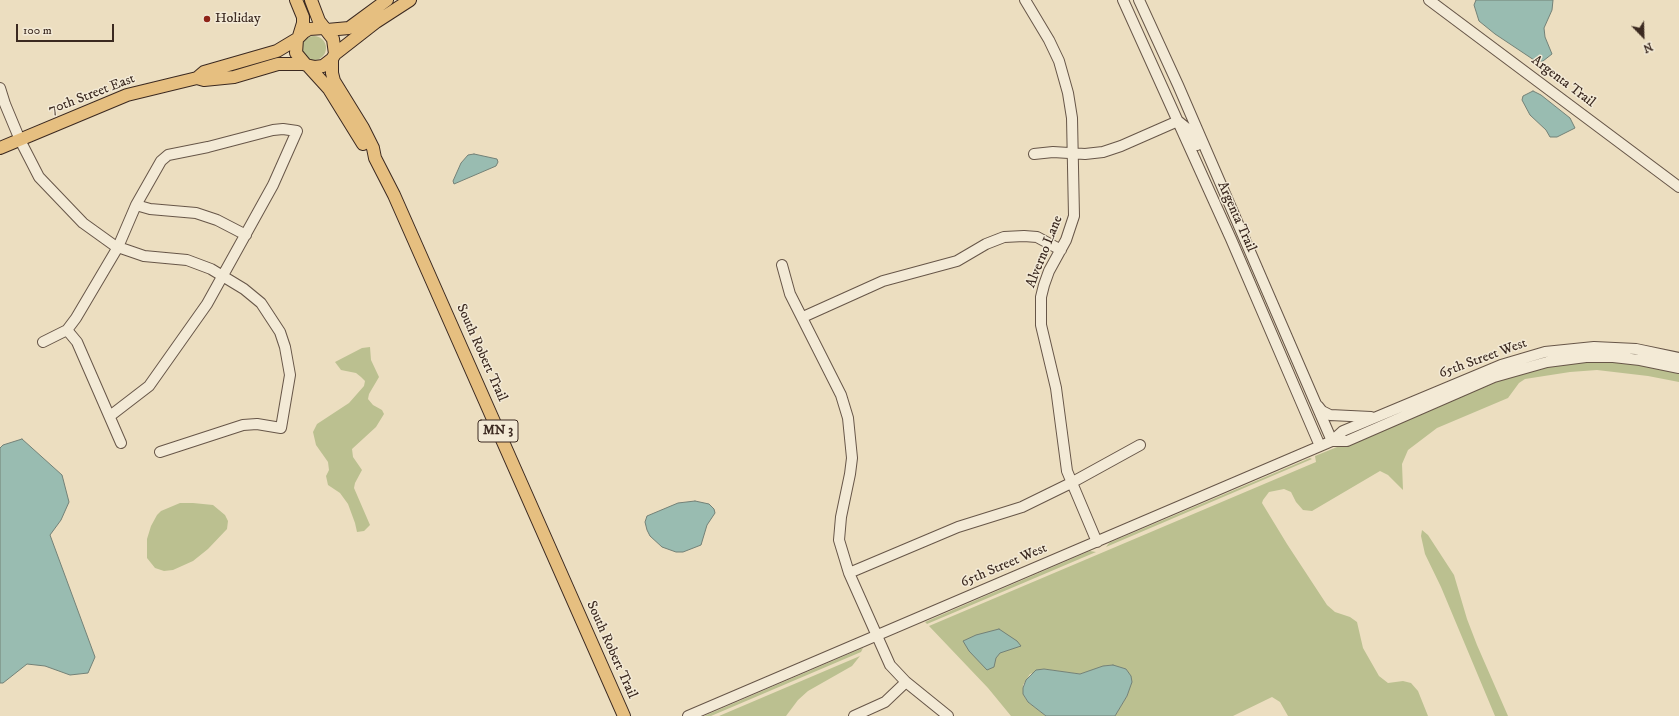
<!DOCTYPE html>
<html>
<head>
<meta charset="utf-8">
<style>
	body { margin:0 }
	#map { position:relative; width:1679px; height:716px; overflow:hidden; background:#ecdec0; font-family:"IM FELL DW Pica",serif }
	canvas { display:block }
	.north { position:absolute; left:1623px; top:16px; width:40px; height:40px; -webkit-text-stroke:3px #f3ead6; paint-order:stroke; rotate:157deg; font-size:11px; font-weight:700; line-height:16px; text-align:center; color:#3b2920 }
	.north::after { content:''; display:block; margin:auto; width:14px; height:18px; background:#3b2920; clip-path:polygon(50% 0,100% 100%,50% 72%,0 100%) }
	.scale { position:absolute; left:16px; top:24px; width:98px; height:18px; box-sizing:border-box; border:2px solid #3b2920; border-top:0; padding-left:5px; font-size:12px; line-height:14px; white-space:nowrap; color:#3b2920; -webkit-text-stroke:3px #f3ead6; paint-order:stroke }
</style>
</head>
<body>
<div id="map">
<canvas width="1679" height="716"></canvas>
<div class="north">N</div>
<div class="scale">100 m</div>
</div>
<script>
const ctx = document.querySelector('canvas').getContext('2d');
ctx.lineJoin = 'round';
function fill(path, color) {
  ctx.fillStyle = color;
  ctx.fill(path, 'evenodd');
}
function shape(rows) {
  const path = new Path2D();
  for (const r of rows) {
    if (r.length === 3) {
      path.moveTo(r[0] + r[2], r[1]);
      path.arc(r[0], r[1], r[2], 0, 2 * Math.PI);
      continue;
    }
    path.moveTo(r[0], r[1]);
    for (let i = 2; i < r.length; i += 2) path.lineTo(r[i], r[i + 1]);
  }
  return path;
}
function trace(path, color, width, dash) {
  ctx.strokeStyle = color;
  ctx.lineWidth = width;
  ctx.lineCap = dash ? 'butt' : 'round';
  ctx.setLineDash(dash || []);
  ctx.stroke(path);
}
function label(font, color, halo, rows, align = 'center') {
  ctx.font = font + ' "IM FELL DW Pica",serif';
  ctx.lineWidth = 3;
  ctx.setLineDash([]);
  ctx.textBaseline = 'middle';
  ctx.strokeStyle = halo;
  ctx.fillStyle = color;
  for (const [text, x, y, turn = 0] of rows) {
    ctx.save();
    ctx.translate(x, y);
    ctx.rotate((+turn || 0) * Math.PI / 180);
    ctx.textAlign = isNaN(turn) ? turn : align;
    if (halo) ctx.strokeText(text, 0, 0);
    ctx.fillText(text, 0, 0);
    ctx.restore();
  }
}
fill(shape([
	[314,48,12],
	[370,347,371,360,379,377,369,394,368,399,373,405,382,410,384,414,376,427,352,449,353,457,362,470,355,483,354,488,370,525,364,531,357,532,355,523,348,504,340,493,328,485,326,476,329,470,328,462,316,445,313,432,317,424,349,403,364,386,365,381,361,377,356,373,341,370,335,362,362,348],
	[1579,362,1620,362,1649,366,1679,374,1679,382,1648,376,1597,370,1570,372,1525,379,1519,383,1508,398,1437,428,1408,450,1402,464,1403,490,1388,475,1380,471,1312,511,1303,510,1296,502,1291,492,1284,489,1269,492,1263,500,1262,503,1287,544,1327,605,1335,612,1350,617,1357,622,1363,648,1379,676,1388,683,1403,681,1411,683,1418,691,1428,716,1288,716,1280,702,1272,697,1233,716,1115,716,1127,696,1132,679,1126,669,1108,665,1080,674,1044,669,1030,674,1023,685,1024,696,1028,702,1046,716,1011,716,988,688,929,626,1316,462,1315,456,1499,381,1553,366],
	[1310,458,1312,459,1106,547,1109,543],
	[180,503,193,503,213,505,225,515,228,521,227,529,208,549,193,561,173,570,164,571,155,568,147,558,147,539,151,526,157,515,161,511],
	[1422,530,1428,535,1454,575,1467,619,1477,645,1508,716,1495,716,1441,587,1425,554,1421,536],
	[1090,551,1096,552,927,624,925,622],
	[863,648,861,652,711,716,704,716],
	[860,656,852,666,808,691,798,700,786,716,719,716]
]), '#bbc090');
const water = shape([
	[1476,0,1553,0,1552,10,1544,28,1545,37,1552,54,1543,61,1537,62,1495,34,1479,21,1474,5,1476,0],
	[1533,91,1541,95,1570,118,1575,128,1557,137,1550,137,1546,130,1530,115,1522,100,1523,96,1533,91],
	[474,154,497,159,498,162,496,166,454,184,453,181,461,163,468,155,474,154],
	[22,439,62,475,69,502,61,520,50,535,95,657,88,673,70,675,45,666,27,664,3,683,0,683,0,448,3,445,22,439],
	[695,501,709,504,714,509,715,513,707,525,701,545,683,552,676,552,662,547,650,536,647,530,645,522,647,516,678,503,695,501],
	[999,629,1017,641,1021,646,1000,653,996,658,994,667,987,670,969,651,963,641,976,635,999,629],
	[1113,665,1126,669,1131,676,1132,682,1127,696,1115,716,1046,716,1028,702,1023,694,1023,688,1026,680,1036,670,1044,669,1080,674,1103,666,1113,665]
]);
fill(water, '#99bcb1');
trace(water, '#738177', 1);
const minor = shape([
	[1025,0,1049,40,1059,61,1068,93,1072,118,1074,216,1066,240,1049,271,1044,285,1041,297,1041,325,1056,388,1067,471,1097,542],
	[1123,0,1231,239,1320,446],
	[1139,0,1178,85,1332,441],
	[1429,0,1679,187],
	[0,88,5,104,20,140,39,177,83,223,115,246,144,256,187,260,211,269,244,289,261,303,280,332,285,347,290,375,281,428,257,424,243,425,160,452],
	[1034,154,1053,152,1085,154,1103,152,1121,146,1178,121,1189,130,1197,145],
	[136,205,150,209,196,213,217,220,246,235],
	[782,265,790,294,841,395,848,418,852,458,850,474,841,517,839,540,849,573,958,527,1022,507,1071,483,1140,445],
	[803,317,883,281,957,261,986,244,1004,237,1024,236,1037,237,1061,250],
	[67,330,77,342,121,443],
	[43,342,67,330,76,318,118,247,136,205,161,161,168,155,208,147,273,130,283,129,297,131,273,185,207,304,149,386,110,416],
	[1318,406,1322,411,1330,415,1371,417],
	[1332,441,1347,441,1494,377,1547,362,1586,357,1613,357,1640,360,1679,368],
	[849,573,890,665,906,682,948,716],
	[688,716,1332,441,1343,431,1501,365,1545,352,1594,347,1636,349,1679,358],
	[854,716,885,702,906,682]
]);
const major = shape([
	[296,0,303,17,303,23,299,36],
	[311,0,319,21,333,39,335,54,332,59,323,66,315,67,306,65,296,53,297,39,304,32,309,29,324,28],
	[327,30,349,28,387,0],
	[335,54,376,22,410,0],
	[332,59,332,73,334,81,363,128,373,148,375,158,394,195,624,716],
	[309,67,329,89,363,144],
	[197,78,204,80,234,77,278,64,304,64],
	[0,148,127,95,197,78,204,72,277,51,297,39]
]);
trace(minor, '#675648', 12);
trace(major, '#3b2920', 14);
trace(minor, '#f3ead6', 10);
trace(major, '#e6bf80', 12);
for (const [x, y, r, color] of [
	[207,19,4,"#8f2418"]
]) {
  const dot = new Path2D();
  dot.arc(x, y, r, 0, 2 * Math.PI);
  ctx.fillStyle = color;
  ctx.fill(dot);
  trace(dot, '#f3ead6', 1.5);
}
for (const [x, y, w] of [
	[498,431,40]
]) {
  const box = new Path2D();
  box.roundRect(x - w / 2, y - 11, w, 22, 3);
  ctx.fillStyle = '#f3ead6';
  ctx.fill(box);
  trace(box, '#3b2920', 1);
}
label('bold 13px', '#3b2920', null, [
	["MN 3",498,431]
]);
label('14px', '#3b2920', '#f3ead6', [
	["Holiday",215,19]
], 'left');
label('14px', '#3b2920', '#f3ead6', [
	["Argenta Trail",1563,82,37],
	["70th Street East",92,95,-21],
	["Argenta Trail",1236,217,66],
	["Alverno Lane",1045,252,-68],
	["South Robert Trail",481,353,66],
	["65th Street West",1483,359,-20],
	["65th Street West",1004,566,-23],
	["South Robert Trail",611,650,66]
]);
</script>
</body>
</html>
